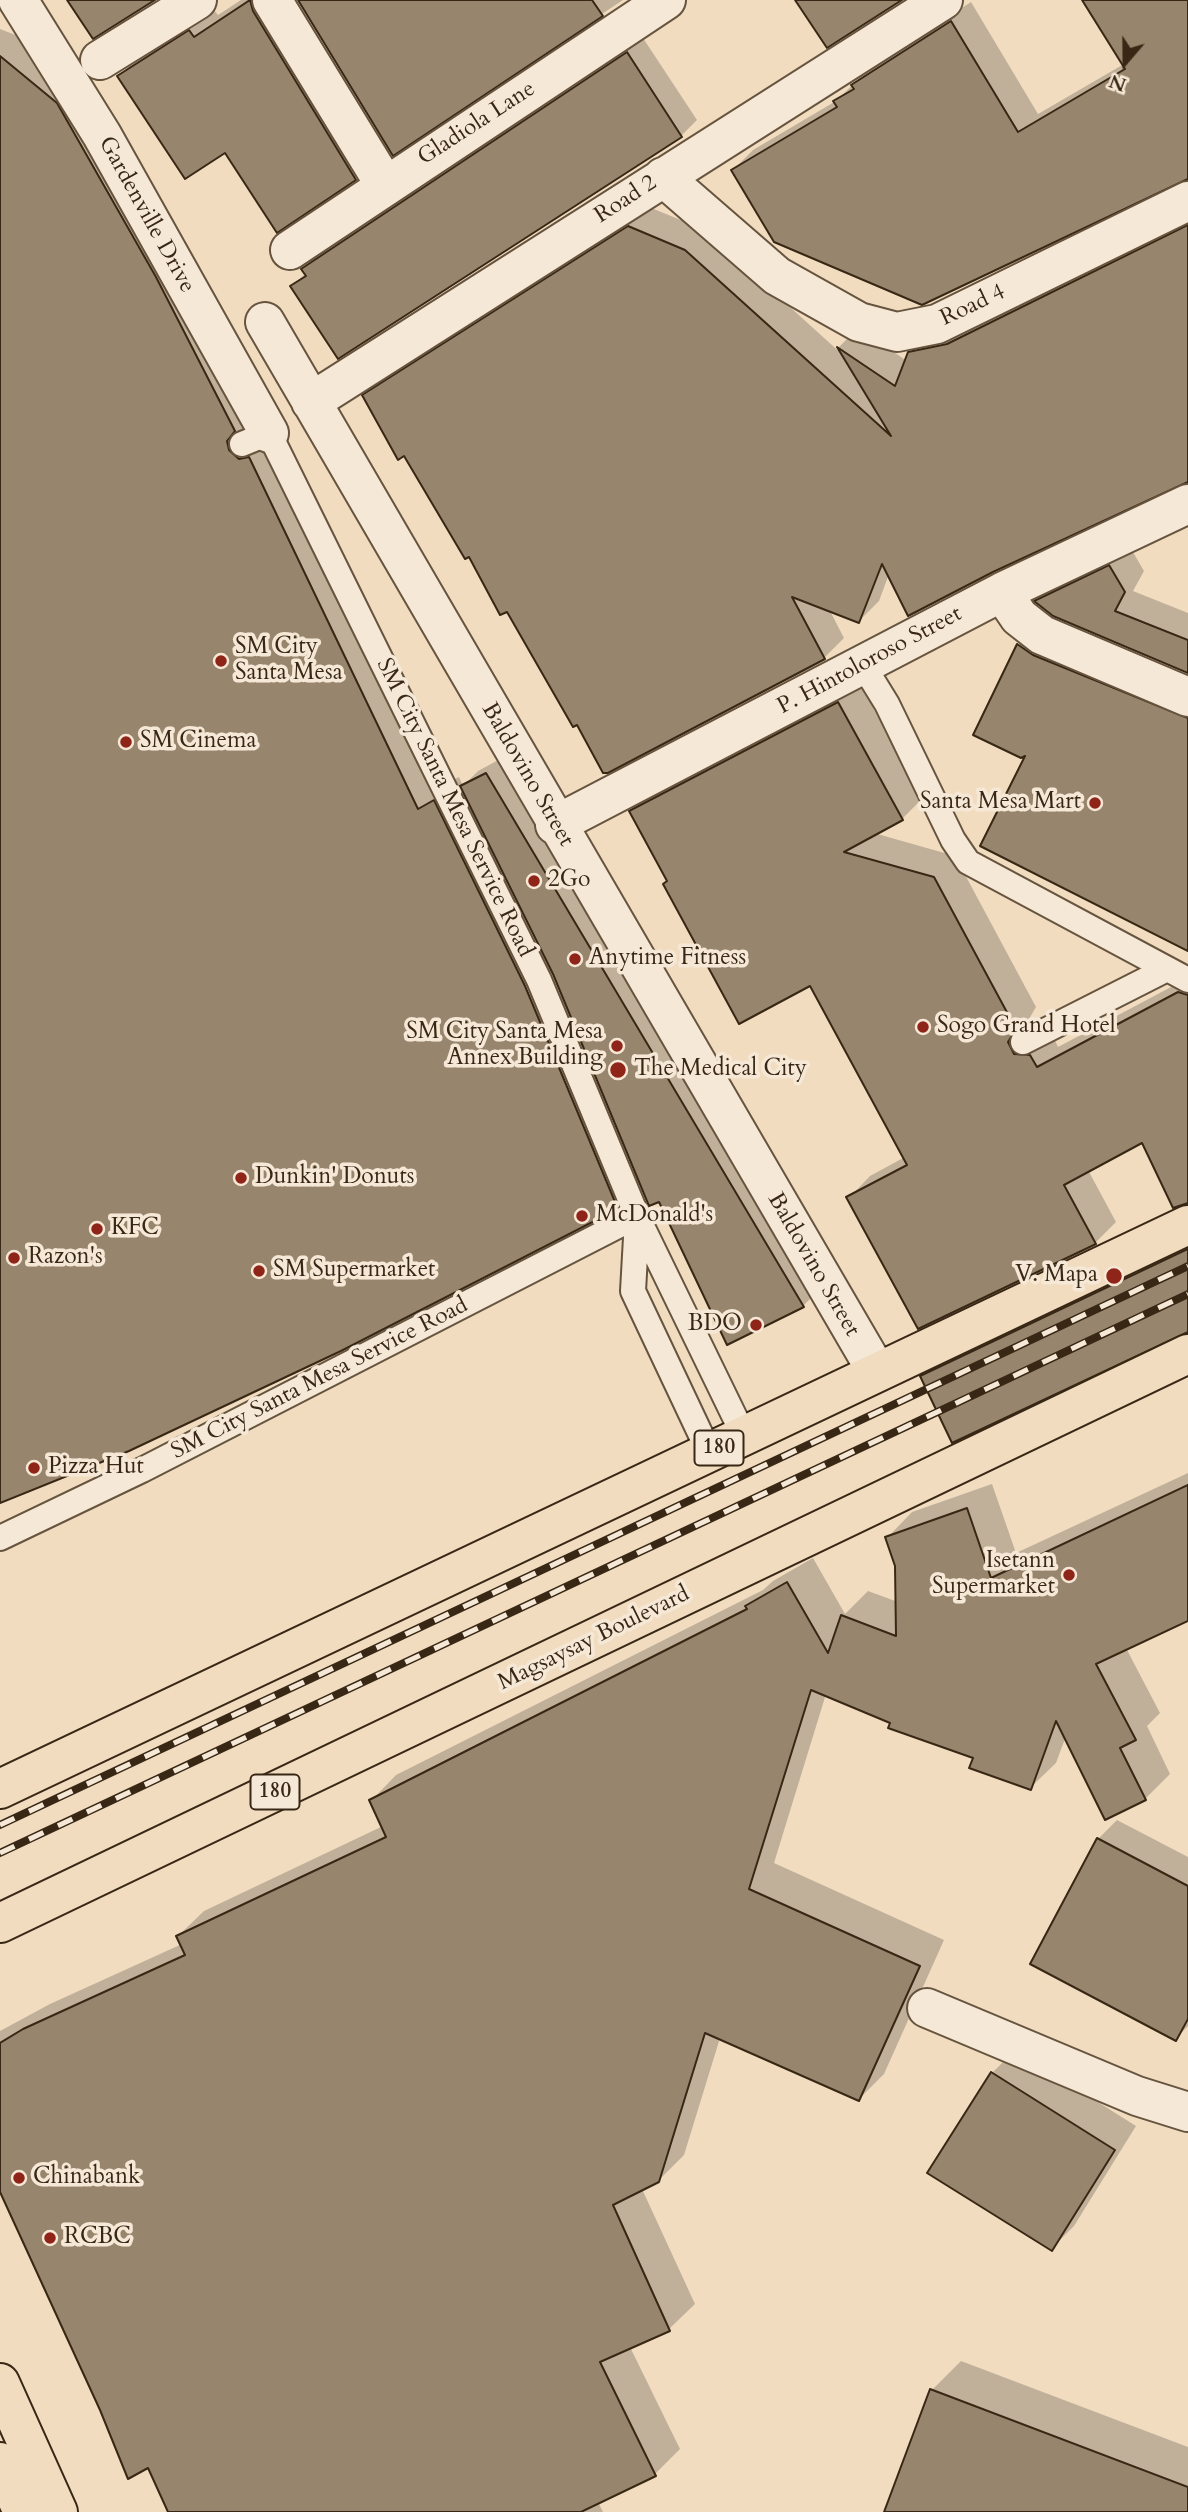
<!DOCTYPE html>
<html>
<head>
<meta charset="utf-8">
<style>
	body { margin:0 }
	#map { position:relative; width:1188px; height:2512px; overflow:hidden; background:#f1dcc0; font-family:Cardo,serif }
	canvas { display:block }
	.north { position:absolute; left:1090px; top:28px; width:70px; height:70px; -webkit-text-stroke:5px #f6e8d6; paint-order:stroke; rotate:200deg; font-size:19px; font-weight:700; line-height:28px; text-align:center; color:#382714 }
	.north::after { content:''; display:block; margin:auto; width:24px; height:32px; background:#382714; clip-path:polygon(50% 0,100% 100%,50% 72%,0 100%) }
</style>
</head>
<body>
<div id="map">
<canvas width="1188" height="2512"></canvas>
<div class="north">N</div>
</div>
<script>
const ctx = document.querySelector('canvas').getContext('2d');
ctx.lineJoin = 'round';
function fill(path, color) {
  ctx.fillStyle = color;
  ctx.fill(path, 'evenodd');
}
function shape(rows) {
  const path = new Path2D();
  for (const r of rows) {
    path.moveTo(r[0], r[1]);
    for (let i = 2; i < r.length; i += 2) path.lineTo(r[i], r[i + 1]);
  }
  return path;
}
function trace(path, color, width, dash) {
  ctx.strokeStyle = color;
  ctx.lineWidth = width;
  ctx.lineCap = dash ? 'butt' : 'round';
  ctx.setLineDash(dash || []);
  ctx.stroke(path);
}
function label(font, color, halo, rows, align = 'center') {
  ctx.font = font + ' Cardo,serif';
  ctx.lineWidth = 7;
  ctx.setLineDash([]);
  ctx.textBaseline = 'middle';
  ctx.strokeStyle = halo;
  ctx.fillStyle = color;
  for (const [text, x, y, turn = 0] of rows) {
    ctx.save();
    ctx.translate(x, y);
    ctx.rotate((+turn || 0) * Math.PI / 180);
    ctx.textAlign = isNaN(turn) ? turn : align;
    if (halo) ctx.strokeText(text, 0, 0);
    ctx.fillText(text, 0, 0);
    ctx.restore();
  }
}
fill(shape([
	[241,0,283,0,378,155,355,178,278,230,226,151,119,76,142,53,213,9,218,15],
	[300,0,623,0,393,153],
	[1084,0,1188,0,1188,178,733,170,753,150,836,101,873,65,971,2,1038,114,1124,64],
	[0,29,39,44,81,79,443,785,459,777,463,786,478,771,502,758,819,1290,803,1306,641,1183,617,1208,0,1501],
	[643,38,697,120,681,136,292,286,306,273,303,269,319,253],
	[649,207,705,230,844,356,839,347,858,328,907,361,910,353,930,333,1188,217,1188,482,1178,483,908,613,889,574,879,601,859,621,829,609,844,638,824,658,604,771,578,723,573,725,551,688,508,609,364,396,384,376],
	[1130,547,1144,571,1133,591,1188,613,1188,671,1037,601,1056,581],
	[1039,625,1188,693,1188,949,1029,752,975,734,1019,645],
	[859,682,923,798,902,819,874,833,955,856,1036,1007,1029,1019,1037,1034,1052,1034,1058,1047,1188,978,1188,1202,1143,1141,1088,1170,1116,1222,1095,1243,849,1198,870,1176,905,1157,811,983,669,881,631,812,652,790],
	[1188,1239,1188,1331,923,1377,944,1355],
	[1188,1473,1188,1619,1126,1648,1160,1713,1147,1726,1170,1774,1145,1799,1066,1736,1056,1763,1030,1788,975,1757,826,1694,774,1863,944,1940,884,2074,859,2099,720,2038,684,2155,658,2181,642,2189,695,2304,669,2329,630,2347,680,2449,655,2474,598,2502,603,2512,169,2512,149,2466,102,2409,0,2189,0,2031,50,2004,182,1944,178,1936,204,1911,383,1826,371,1801,396,1775,763,1590,773,1581,813,1558,845,1614,868,1591,898,1602,897,1566,887,1538,912,1512,992,1484,1016,1553],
	[1117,1820,1188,1857,1188,2026,1176,2038,1098,1839],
	[1015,2050,1136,2126,1074,2226,1051,2249,992,2073],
	[961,2361,1188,2447,1188,2512,892,2512,932,2390]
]), '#0003');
const building = shape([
	[67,0,155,0,93,39,67,0],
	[250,0,253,11,356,180,277,233,225,153,185,179,117,76,189,30,194,37,250,0],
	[298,0,592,0,603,16,393,156,298,0],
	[795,0,902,0,827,48,795,0],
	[1082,0,1188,0,1188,179,922,305,774,242,731,170,837,107,833,101,854,89,851,85,951,21,1018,132,1125,69,1082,0],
	[627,52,682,137,338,359,290,286,306,276,301,269,627,52],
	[0,56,57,103,156,277,235,431,227,441,229,450,239,459,249,457,418,809,434,800,525,986,618,1209,341,1351,129,1451,0,1503,0,56],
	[1188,225,1188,482,993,572,908,616,882,564,859,623,792,597,825,659,608,773,603,773,577,725,573,727,507,612,500,615,469,557,465,559,404,456,398,460,362,395,628,226,685,250,891,436,837,347,895,386,908,352,947,344,1188,225],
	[1109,565,1125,592,1115,611,1188,640,1188,673,1053,616,1034,601,1109,565],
	[1017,644,1033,655,1188,718,1188,951,980,846,1025,756,1021,758,973,735,1017,644],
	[838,702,903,820,844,852,934,877,1016,1029,1008,1042,1014,1054,1030,1055,1037,1067,1178,992,1188,995,1188,1203,1173,1208,1142,1143,1064,1185,1096,1244,918,1329,846,1197,907,1165,810,986,739,1024,663,884,667,881,629,811,838,702],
	[486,773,804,1307,727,1345,659,1202,649,1206,553,974,460,786,486,773],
	[1188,1249,1188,1332,952,1443,920,1376,1188,1249],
	[1188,1485,1188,1621,1096,1664,1136,1740,1120,1748,1146,1800,1105,1820,1056,1721,1031,1790,969,1768,973,1758,888,1728,890,1723,811,1690,749,1889,920,1966,859,2101,705,2033,659,2182,613,2205,670,2331,600,2362,656,2476,581,2512,168,2512,148,2468,128,2479,100,2410,0,2192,0,2043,23,2029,185,1955,176,1936,386,1837,369,1800,747,1609,745,1606,787,1582,828,1653,841,1615,896,1636,895,1566,885,1537,967,1508,991,1578,1188,1485],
	[1097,1838,1188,1886,1188,2019,1176,2041,1030,1964,1097,1838],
	[991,2072,1115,2150,1052,2251,927,2173,991,2072],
	[930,2389,1188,2487,1188,2512,884,2512,930,2389]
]);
fill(building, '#98856d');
trace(building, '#382714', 2);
const service = shape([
	[242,444,269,433,539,980,637,1216,744,1436],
	[863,665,887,704,953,840,968,862,1188,980],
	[1023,1042,1167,969],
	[637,1220,633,1291,709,1452],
	[0,1538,142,1470,637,1216]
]);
const minor = shape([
	[18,0,102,135,269,433],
	[272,0,385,185],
	[100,60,197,0],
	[663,177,777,276,859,322,897,332,937,324,1188,201],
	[290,250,666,0],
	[265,322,877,1372],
	[311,402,943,0],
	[1002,592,1019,617,1042,635,1188,697],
	[555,825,1002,592,1188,504],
	[927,2008,1137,2096,1188,2112]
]);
const primary = shape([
	[0,1789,1188,1225],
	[0,1923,1188,1354],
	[0,2383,58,2512]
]);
const motorway = shape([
	[0,2462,23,2512]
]);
trace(service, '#66543f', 28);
trace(minor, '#66543f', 42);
trace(primary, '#382714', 42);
trace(motorway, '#382714', 42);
trace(service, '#f6e8d6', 24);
trace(minor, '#f6e8d6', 38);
trace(primary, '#f1dcc0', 38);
trace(motorway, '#f1dcc0', 38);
const rail = shape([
	[0,1825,1188,1266],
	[0,1853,1188,1294]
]);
trace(rail, '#382714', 8);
trace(rail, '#f6e8d6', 5, [16]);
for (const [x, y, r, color] of [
	[221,661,7,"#8f2418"],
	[126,742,7,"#8f2418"],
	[1095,803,7,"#8f2418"],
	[534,881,7,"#8f2418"],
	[575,959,7,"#8f2418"],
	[923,1027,7,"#8f2418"],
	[617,1046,7,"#8f2418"],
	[618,1070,9,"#8f2418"],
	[241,1178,7,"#8f2418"],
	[582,1216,7,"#8f2418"],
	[97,1229,7,"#8f2418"],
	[14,1258,7,"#8f2418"],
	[259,1271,7,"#8f2418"],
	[1114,1276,9,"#8f2418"],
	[756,1325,7,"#8f2418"],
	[34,1468,7,"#8f2418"],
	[1069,1575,7,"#8f2418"],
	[19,2178,7,"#8f2418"],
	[50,2238,7,"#8f2418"]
]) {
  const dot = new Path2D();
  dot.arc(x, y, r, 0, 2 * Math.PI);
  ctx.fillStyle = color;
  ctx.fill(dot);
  trace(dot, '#f6e8d6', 2.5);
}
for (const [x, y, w] of [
	[719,1448,49],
	[275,1792,49]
]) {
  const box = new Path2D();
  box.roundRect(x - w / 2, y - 17.5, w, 35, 5);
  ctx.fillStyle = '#f6e8d6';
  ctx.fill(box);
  trace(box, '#382714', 2);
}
label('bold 21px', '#382714', null, [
	["180",719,1448],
	["180",275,1792]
]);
label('23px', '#382714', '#f6e8d6', [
	["Gladiola Lane",477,124,-33],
	["Road 2",626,200,-33],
	["Gardenville Drive",146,215,61],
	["Road 4",973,306,-25],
	["P. Hintoloroso Street",870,661,-28],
	["Baldovino Street",527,775,60],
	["SM City Santa Mesa Service Road",454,808,64],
	["Baldovino Street",813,1265,60],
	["SM City Santa Mesa Service Road",320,1379,-27],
	["Magsaysay Boulevard",594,1639,-26]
]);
label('23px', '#382714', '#f6e8d6', [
	["SM City",235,648],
	["Santa Mesa",235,674],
	["SM Cinema",140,742],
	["Santa Mesa Mart",1081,803,"right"],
	["2Go",548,881],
	["Anytime Fitness",589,959],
	["Sogo Grand Hotel",937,1027],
	["SM City Santa Mesa",603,1033,"right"],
	["Annex Building",603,1059,"right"],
	["The Medical City",634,1070],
	["Dunkin' Donuts",255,1178],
	["McDonald's",596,1216],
	["KFC",111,1229],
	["Razon's",28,1258],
	["SM Supermarket",273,1271],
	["V. Mapa",1098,1276,"right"],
	["BDO",742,1325,"right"],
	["Pizza Hut",48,1468],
	["Isetann",1055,1562,"right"],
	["Supermarket",1055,1588,"right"],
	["Chinabank",33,2178],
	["RCBC",64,2238]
], 'left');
</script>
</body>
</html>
